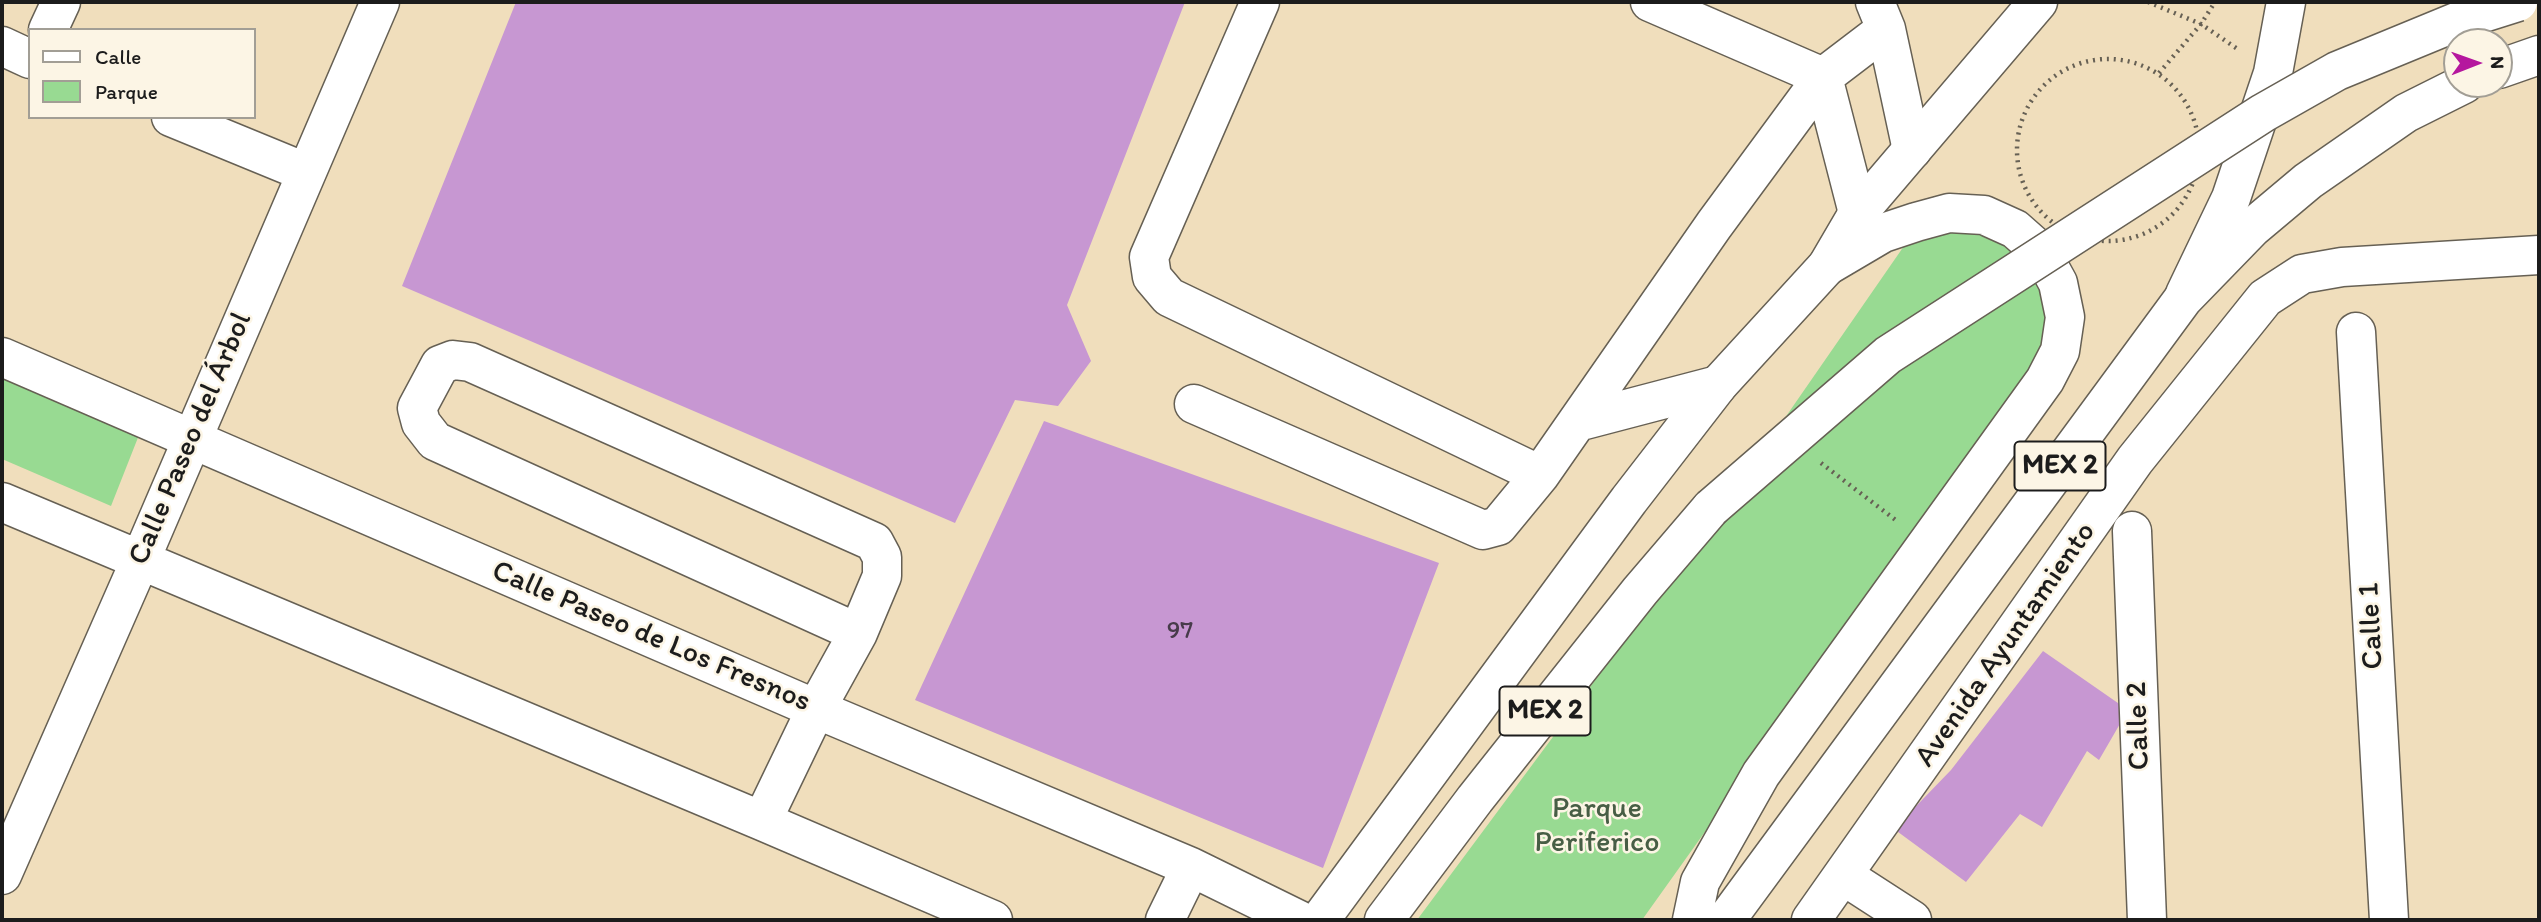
<!DOCTYPE html>
<html>
<head>
<meta charset="utf-8">
<style>
	body { margin:0 }
	#map { position:relative; width:2541px; height:922px; overflow:hidden; background:#f0debc; font-family:Itim,sans-serif }
	canvas { display:block }
	.frame { position:absolute; inset:0; border:4px solid #1c1c1c; pointer-events:none }
	.legend { position:absolute; left:28px; top:28px; width:228px; height:91px; box-sizing:border-box; background:#fcf5e5; border:2px solid #a29e95; margin:0; padding:9px 12px; list-style:none; font-size:21px; color:#1c1c1c }
	.legend li { display:flex; align-items:center; gap:14px; height:35px }
	.legend b { width:35px; border:2px solid #a29e95 }
	.north { position:absolute; left:2443px; top:28px; width:70px; height:70px; box-sizing:border-box; background:#fcf5e5; border:2px solid #a29e95; border-radius:50%; rotate:89deg; font-size:19px; font-weight:700; line-height:28px; text-align:center; color:#1c1c1c }
	.north::after { content:''; display:block; margin:auto; width:24px; height:32px; background:#b5179e; clip-path:polygon(50% 0,100% 100%,50% 72%,0 100%) }
</style>
</head>
<body>
<div id="map">
<canvas width="2541" height="922"></canvas>
<div class="frame"></div>
<ul class="legend">
<li><b style="height:9px;background:#fff"></b>Calle</li>
<li><b style="height:19px;background:#98da92"></b>Parque</li>
</ul>
<div class="north">N</div>
</div>
<script>
const ctx = document.querySelector('canvas').getContext('2d');
ctx.lineJoin = 'round';
function fill(path, color) {
  ctx.fillStyle = color;
  ctx.fill(path, 'evenodd');
}
function shape(rows) {
  const path = new Path2D();
  for (const r of rows) {
    if (r.length === 3) {
      path.moveTo(r[0] + r[2], r[1]);
      path.arc(r[0], r[1], r[2], 0, 2 * Math.PI);
      continue;
    }
    path.moveTo(r[0], r[1]);
    for (let i = 2; i < r.length; i += 2) path.lineTo(r[i], r[i + 1]);
  }
  return path;
}
function trace(path, color, width, dash) {
  ctx.strokeStyle = color;
  ctx.lineWidth = width;
  ctx.lineCap = dash ? 'butt' : 'round';
  ctx.setLineDash(dash || []);
  ctx.stroke(path);
}
function label(font, color, halo, rows, align = 'center') {
  ctx.font = font + ' Itim,sans-serif';
  ctx.lineWidth = 5;
  ctx.setLineDash([]);
  ctx.textBaseline = 'middle';
  ctx.strokeStyle = halo;
  ctx.fillStyle = color;
  for (const [text, x, y, turn = 0] of rows) {
    ctx.save();
    ctx.translate(x, y);
    ctx.rotate((+turn || 0) * Math.PI / 180);
    ctx.textAlign = isNaN(turn) ? turn : align;
    if (halo) ctx.strokeText(text, 0, 0);
    ctx.fillText(text, 0, 0);
    ctx.restore();
  }
}
fill(shape([
	[1969,220,2042,265,2049,350,1642,920,1417,920,1717,516,1913,233],
	[2,377,139,435,111,506,2,459]
]), '#98da92');
fill(shape([
	[516,2,1185,2,1067,305,1091,361,1058,406,1015,400,955,523,402,286],
	[1044,421,1439,563,1323,868,915,700],
	[2043,651,2128,710,2099,760,2087,751,2042,827,2020,814,1966,882,1894,829,1951,770]
]), '#c797d2');
const minor = shape([
	[1260,2,1149,257,1152,277,1169,297,1540,475],
	[1650,2,1823,77,1858,213],
	[1875,2,1886,29,1912,150],
	[48,30,61,2],
	[2,46,30,59],
	[171,117,305,172],
	[2356,332,2389,920],
	[2,357,816,709,1191,867,1299,920],
	[1194,404,1483,530,1498,526,1540,475,1714,225,1823,77,1886,29],
	[1577,422,1718,385],
	[2,502,762,821,993,920],
	[2132,531,2147,920],
	[762,821,816,709,858,633,882,576,882,557,874,542,470,362,453,360,440,365,417,408,421,423,435,441,858,633],
	[2,875,140,561,380,2],
	[1844,876,1912,920],
	[1165,920,1191,867],
	[1811,920,2135,460,2265,298,2302,274,2342,267,2539,255]
]);
const major = shape([
	[2185,294,2231,198,2273,73,2286,2],
	[1320,920,1629,500,1718,385,1827,266,1858,213,2038,2]
]);
const highway = shape([
	[2499,69,2539,55],
	[1384,920,1475,799,1640,591,1711,508],
	[1692,920,1700,882,1761,774,2045,380,2060,351,2065,317,2058,283,2041,252,2015,229,1984,215,1949,213,1916,222,1883,233,1827,266],
	[1726,920,2183,299,2252,228,2308,181,2406,113,2464,84]
]);
trace(minor, '#666054', 41);
trace(major, '#666054', 41);
trace(highway, '#666054', 41);
trace(shape([
	[2148,2,2201,24,2239,50],
	[2108,150,91],
	[2159,73,2201,24,2215,2],
	[1821,463,1897,521]
]), '#666054', 4.5, [2, 5]);
trace(minor, '#fff', 38);
trace(major, '#fff', 38);
trace(highway, '#fff', 38);
const highwayBridge = shape([
	[1711,508,1888,355,2263,113,2337,71,2461,20,2518,2]
]);
trace(highwayBridge, '#666054', 41, []);
trace(highwayBridge, '#fff', 38);
label('26px', '#473b4a', null, [
	["97",1180,631]
]);
for (const [x, y, w] of [
	[2060,466,91],
	[1545,711,91]
]) {
  const box = new Path2D();
  box.roundRect(x - w / 2, y - 24.5, w, 49, 5);
  ctx.fillStyle = '#fcf5e5';
  ctx.fill(box);
  trace(box, '#1c1c1c', 2);
}
label('bold 28px', '#1c1c1c', null, [
	["MEX 2",2060,466],
	["MEX 2",1545,711]
]);
label('30px', '#1c1c1c', '#fcf5e5', [
	["Calle Paseo del Árbol",191,439,-67],
	["Calle 1",2372,626,-93],
	["Calle Paseo de Los Fresnos",651,637,23],
	["Avenida Ayuntamiento",2006,645,-55],
	["Calle 2",2139,726,-92]
]);
label('30px', '#475e45', '#fcf5e5', [
	["Parque",1597,809],
	["Periferico",1597,843]
]);
</script>
</body>
</html>
